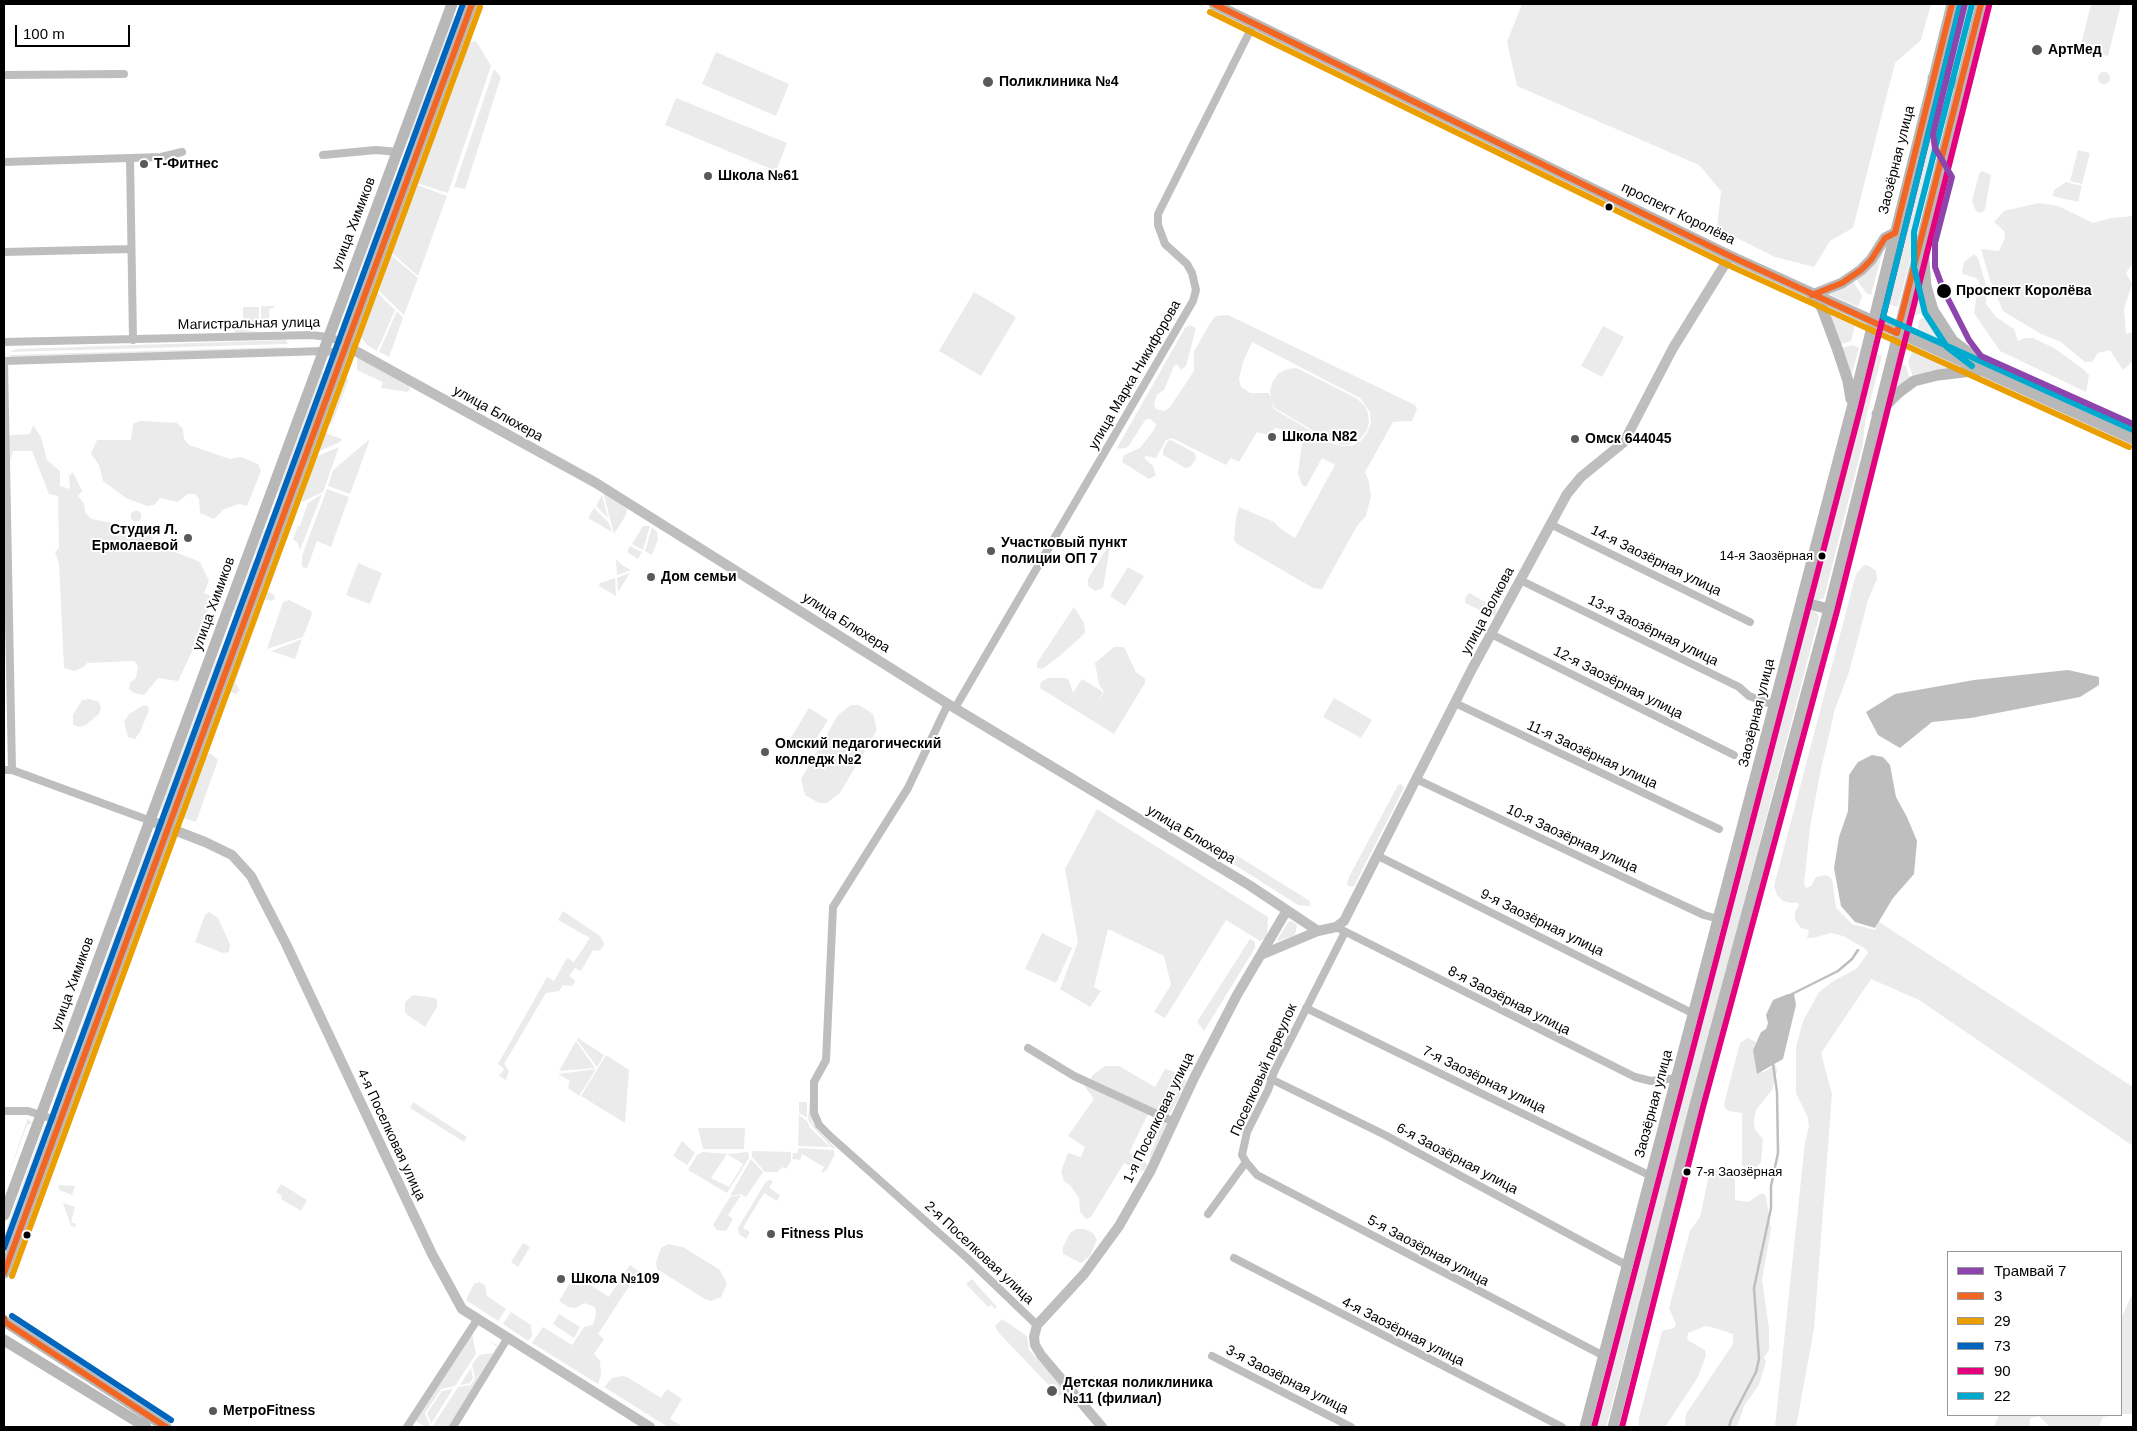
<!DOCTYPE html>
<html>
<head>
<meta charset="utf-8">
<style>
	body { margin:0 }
	#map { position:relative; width:2137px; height:1431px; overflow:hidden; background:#fff; font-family:Helvetica,sans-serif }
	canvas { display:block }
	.frame { position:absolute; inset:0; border:5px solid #000; pointer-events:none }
	.legend { position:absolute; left:1947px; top:1251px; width:175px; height:165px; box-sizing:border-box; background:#fff; border:1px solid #999; margin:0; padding:6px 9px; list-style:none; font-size:15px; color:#000 }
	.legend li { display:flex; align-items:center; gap:10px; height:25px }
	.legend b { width:25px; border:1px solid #999 }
	.scale { position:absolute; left:15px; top:25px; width:115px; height:22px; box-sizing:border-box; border:2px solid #000; border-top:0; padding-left:6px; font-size:15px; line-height:18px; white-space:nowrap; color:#000; -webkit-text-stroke:4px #fff; paint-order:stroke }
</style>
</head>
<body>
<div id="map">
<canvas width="2137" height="1431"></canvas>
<div class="frame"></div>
<ul class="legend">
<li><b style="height:6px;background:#8e44ad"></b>Трамвай 7</li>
<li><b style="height:6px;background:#f26522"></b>3</li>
<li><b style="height:6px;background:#eb9e00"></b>29</li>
<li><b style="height:6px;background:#0065bd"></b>73</li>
<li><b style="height:6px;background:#e5007d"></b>90</li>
<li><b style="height:6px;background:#00a9ce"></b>22</li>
</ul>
<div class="scale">100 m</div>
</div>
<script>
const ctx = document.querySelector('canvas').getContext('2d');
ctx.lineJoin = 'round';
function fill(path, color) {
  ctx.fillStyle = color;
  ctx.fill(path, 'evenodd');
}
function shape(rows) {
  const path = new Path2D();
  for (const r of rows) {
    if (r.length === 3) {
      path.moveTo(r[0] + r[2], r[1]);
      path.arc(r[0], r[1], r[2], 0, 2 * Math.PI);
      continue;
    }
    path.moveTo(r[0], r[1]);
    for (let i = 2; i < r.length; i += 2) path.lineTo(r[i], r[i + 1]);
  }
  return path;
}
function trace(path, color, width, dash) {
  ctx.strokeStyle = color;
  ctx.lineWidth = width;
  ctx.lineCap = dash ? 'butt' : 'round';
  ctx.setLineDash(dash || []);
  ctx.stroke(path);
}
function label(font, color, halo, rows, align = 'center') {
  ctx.font = font + ' Helvetica,sans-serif';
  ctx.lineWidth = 4;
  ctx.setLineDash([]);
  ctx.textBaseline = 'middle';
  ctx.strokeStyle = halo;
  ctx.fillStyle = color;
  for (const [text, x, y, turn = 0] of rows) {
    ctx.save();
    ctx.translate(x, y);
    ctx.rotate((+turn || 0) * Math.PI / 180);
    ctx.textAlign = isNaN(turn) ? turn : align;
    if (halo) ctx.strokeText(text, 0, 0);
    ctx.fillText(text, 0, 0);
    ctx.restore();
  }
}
fill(shape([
	[1522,4,1931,4,1921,40,1895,63,1853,228,1830,241,1814,267,1775,257,1717,228,1721,191,1699,165,1517,86,1507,42],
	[1960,4,1975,4,1957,75,1951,78,1943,71],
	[2091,4,2121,4,2108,56,2080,49],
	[453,16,459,18,439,72,435,73,433,71],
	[476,41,491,66,448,193,417,183,468,45,471,42],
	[716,52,789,84,776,116,702,84],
	[494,69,501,77,465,189,454,187],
	[2104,78,6],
	[428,86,432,87,432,90,414,138,411,140,408,138],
	[1941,87,1948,88,1953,94,1945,124,1930,120,1938,90],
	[676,98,787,143,776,171,665,125],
	[1929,126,1943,130,1898,307,1888,304],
	[2078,150,2090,153,2082,184,2070,181],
	[1982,171,1991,175,1985,209,1981,213,1976,211,1972,201,1979,174],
	[393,180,398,180,399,182,347,325,344,327,341,324],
	[2066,182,2082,186,2078,202,2053,196,2054,190],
	[417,185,447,196,418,276,392,253],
	[2039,203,2058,206,2093,223,2111,218,2133,216,2133,263,2126,273,2132,284,2124,309,2126,334,2133,332,2133,361,2123,370,2110,350,2098,353,2092,362,2085,362,2061,342,2041,334,2003,311,1990,280,1981,249,1999,251,2005,238,2004,231,1994,222,2004,211],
	[1883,251,1871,295,1867,294,1856,279],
	[1974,254,1978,258,1987,289,1986,304,1996,317,2014,329,2018,341,2025,338,2033,338,2054,348,2083,369,2089,375,2086,392,2000,351,1974,313,1979,281,1976,278,1963,274,1962,270,1964,262],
	[391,255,418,278,404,315,379,291],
	[1919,279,1928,311,1916,315,1911,314],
	[1853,281,1862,296,1858,307,1827,293],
	[377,292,395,310,377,351,367,345,361,337],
	[974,292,1016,317,981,376,939,351],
	[261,306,274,306,274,308,269,309,270,324,261,324],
	[243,307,259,307,259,325,251,325,243,319],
	[397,311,403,318,389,357,379,352],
	[1930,314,1942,334,1954,349,1917,332,1919,320],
	[1228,315,1415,405,1417,409,1412,421,1393,422,1365,472,1369,482,1371,496,1366,516,1357,526,1322,589,1313,588,1236,543,1234,540,1236,517,1239,507,1274,522,1282,530,1295,538,1335,465,1322,458,1306,487,1302,485,1298,473,1302,443,1287,430,1275,428,1268,435,1257,432,1239,462,1231,458,1226,465,1172,438,1166,440,1156,458,1146,456,1144,458,1153,466,1156,475,1149,479,1122,462,1124,455,1140,448,1154,430,1156,424,1150,419,1146,419,1128,447,1120,449,1117,448,1185,328,1190,325,1196,328,1186,366,1181,370,1177,364,1174,366,1164,390,1157,395,1154,403,1155,408,1159,410,1165,411,1170,407,1194,371,1194,352,1210,323,1216,316],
	[1252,342,1360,398,1370,412,1371,423,1367,433,1361,441,1351,446,1342,446,1331,443,1274,409,1269,393,1250,393,1241,387,1239,379,1243,362],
	[1830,315,1855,326,1851,341,1841,344],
	[223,325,236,325,243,330,258,332,236,333,231,327,222,327],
	[1603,326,1624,337,1602,377,1581,366],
	[286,340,288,344,10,352,16,349],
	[1852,345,1859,348,1851,377,1842,348],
	[287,347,284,349,11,357,9,355],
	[1913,350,1959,370,1913,377,1908,362],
	[1872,353,1882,355,1865,421,1863,443,1824,598,1816,601,1810,595,1811,591],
	[357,355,408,385,410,388,408,392,381,388,383,382,357,370],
	[1899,363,1906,366,1910,379,1892,391],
	[1297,368,1356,398,1364,405,1368,413,1369,423,1366,432,1360,439,1351,444,1342,445,1332,442,1275,408,1271,400,1270,390,1273,381,1279,373,1288,369],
	[322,372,330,375,286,494,282,497,278,492],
	[346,378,349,379,332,423,329,424],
	[140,421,177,423,183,429,184,439,189,445,230,459,241,457,258,464,261,471,247,506,239,504,224,509,214,519,200,513,199,499,195,494,188,494,178,502,160,498,154,505,147,506,126,498,103,481,99,465,91,454,97,440,131,440,133,424],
	[33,425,41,437,47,460,60,471,60,486,70,489,69,476,73,472,82,491,78,496,84,504,85,512,91,519,113,523,117,527,129,526,132,532,131,535,142,534,152,537,155,544,200,562,209,581,204,593,213,597,191,654,178,681,158,678,144,695,134,693,129,689,130,683,136,678,138,666,134,661,87,663,82,668,74,671,64,668,59,563,55,552,59,548,58,496,49,494,32,451,13,451,9,463,8,439,11,435,30,434],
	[325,433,342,439,340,442,317,452],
	[370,439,350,494,328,486,333,470],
	[1171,440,1195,453,1196,459,1190,467,1185,468,1163,455,1163,450,1168,441],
	[339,447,323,492,302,502,301,496,315,457],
	[327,489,349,497,331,547,317,541,307,568,302,567,302,556],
	[603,492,627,509,626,515,614,534],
	[322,494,300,550,298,543,293,539,298,526,300,526,308,503],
	[602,495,608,518,596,506],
	[594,508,609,523,612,532,588,518],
	[136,516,5.5],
	[643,526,650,526,643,550,632,544],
	[652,527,657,532,658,539,652,555,645,551],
	[264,530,270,531,271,534,263,556,255,554],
	[630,546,642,552,638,559,627,552],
	[1110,547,1103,588,1095,591,1088,586,1088,579,1107,548],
	[256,559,260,561,240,615,238,615,234,611,253,560],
	[616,559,622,565,631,570,617,575],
	[358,563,382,573,370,604,346,595],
	[1864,565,1869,566,1876,571,1877,579,1868,600,1849,672,1835,709,1821,769,1810,827,1804,884,1806,888,1811,886,1816,877,1827,875,1832,879,1836,908,1852,924,1875,930,1879,922,2133,1087,2133,1146,1919,1000,1871,979,1821,1053,1832,1094,1814,1329,1796,1427,1775,1427,1805,1142,1809,1127,1808,1118,1796,1093,1796,1047,1803,1021,1819,992,1835,980,1856,969,1868,953,1866,949,1843,936,1831,933,1813,938,1807,938,1809,930,1801,928,1795,920,1795,912,1799,905,1797,902,1792,903,1783,901,1777,895,1774,886,1856,574],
	[1128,567,1144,576,1125,606,1110,596],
	[630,573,618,592,617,578],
	[615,578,616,596,599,586,600,583],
	[267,591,274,595,275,599,271,601,265,599,235,683,240,690,236,694,230,692],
	[1469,593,1491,605,1497,604,1496,615,1492,616,1465,603,1465,598],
	[289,600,311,611,312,614,303,637,267,649,283,602],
	[1074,607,1084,623,1085,633,1061,655,1042,669,1037,668,1037,663],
	[1810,610,1817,613,1819,617,1606,1427,1592,1427,1805,614],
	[302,639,295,659,271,651],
	[1114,647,1124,647,1136,672,1145,679,1145,683,1114,734,1040,688,1041,682,1048,678,1065,678,1069,680,1073,693,1082,679,1103,692,1095,707,1104,692,1099,684,1095,663],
	[216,660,222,662,222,666,168,813,160,810],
	[1334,698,1372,720,1361,738,1323,717],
	[90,699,99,702,101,707,99,714,86,725,80,727,73,725,73,715,82,700],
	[144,705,148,706,149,710,140,732,135,739,128,737,124,722,129,714],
	[851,705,859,705,873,714,877,730,840,793,827,803,819,803,805,795,801,779,838,715],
	[809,708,828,720,809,750,790,739],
	[210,753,218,760,196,822,183,818,207,755],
	[1401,784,1404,788,1354,886,1350,887,1347,884,1349,877,1398,785],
	[1097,809,1268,917,1267,938,1260,941,1226,920,1165,1018,1154,1012,1171,985,1164,956,1108,929,1094,987,1101,991,1090,1007,1060,989,1078,942,1065,869],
	[149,841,155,843,128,918,125,919,123,914],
	[1220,849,1226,849,1310,901,1310,906,1298,905,1219,855],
	[563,911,600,936,604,944,603,947,598,951,593,950,581,971,575,968,569,976,575,980,574,984,571,986,563,985,559,991,546,993,504,1064,509,1071,506,1080,499,1076,504,1069,498,1064,547,977,554,981,567,958,574,962,590,938,558,920],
	[209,912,218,918,230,944,229,952,223,953,195,942,205,915],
	[1292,921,1297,925,1295,935,1279,941,1277,940,1288,922],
	[118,926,123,927,124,930,61,1103,55,1105,54,1101],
	[1042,933,1072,948,1056,983,1025,969],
	[1250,939,1255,942,1255,948,1204,1031,1197,1022],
	[413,995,435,998,437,1000,437,1007,425,1027,405,1013,405,1002],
	[578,1038,604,1055,597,1067,577,1040],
	[1748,1038,1756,1042,1753,1050,1762,1073,1776,1065,1777,1072,1772,1090,1756,1110,1754,1120,1755,1130,1763,1139,1761,1162,1756,1168,1747,1169,1742,1165,1742,1113,1729,1111,1725,1108,1724,1104,1740,1043],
	[576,1041,595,1068,559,1071],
	[606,1055,629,1070,625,1123,581,1096],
	[1105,1066,1119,1066,1155,1087,1165,1069,1182,1074,1186,1080,1184,1088,1170,1113,1169,1126,1150,1160,1149,1157,1163,1121,1148,1114,1129,1153,1145,1162,1148,1165,1145,1170,1140,1171,1124,1163,1091,1217,1086,1219,1080,1212,1079,1198,1070,1185,1064,1181,1061,1171,1068,1153,1081,1157,1085,1147,1068,1136,1094,1099,1085,1087,1093,1075],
	[596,1069,579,1096,568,1088,570,1081,558,1074],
	[810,1096,812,1123,836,1149,832,1148,812,1126,808,1119],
	[413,1102,467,1137,464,1142,410,1108],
	[799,1102,807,1102,807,1118,799,1113],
	[799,1115,807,1121,810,1128,830,1147,798,1146],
	[28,1118,32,1123,27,1125,4,1187],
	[47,1125,50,1125,51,1129,4,1259,4,1235,44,1126],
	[698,1128,745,1128,744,1149,703,1149],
	[682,1141,695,1153,687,1165,673,1156],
	[799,1148,833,1150,835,1154,827,1170,821,1173,824,1167,802,1154,800,1160,792,1159,793,1153,797,1153],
	[752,1151,791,1152,791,1161,786,1169,783,1167,777,1172,765,1172,752,1157],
	[703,1152,728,1154,748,1152,749,1158,727,1193,688,1170,697,1155],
	[727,1154,743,1164,729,1187,711,1178],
	[751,1159,763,1172,746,1197,741,1194,730,1196],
	[1721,1167,1731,1173,1735,1181,1735,1200,1748,1202,1762,1193,1766,1196,1771,1229,1762,1280,1769,1328,1769,1350,1764,1357,1766,1362,1759,1385,1744,1406,1737,1427,1685,1427,1686,1414,1733,1344,1733,1334,1715,1328,1706,1326,1688,1333,1687,1340,1705,1350,1706,1355,1698,1377,1665,1427,1639,1427,1639,1418,1662,1331,1674,1328,1676,1324,1669,1308,1690,1231,1700,1217,1709,1175,1712,1170],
	[769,1180,773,1181,769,1188,780,1195,777,1201,764,1193,743,1228,750,1232,746,1239,739,1234,738,1228,765,1183],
	[281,1184,307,1200,301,1211,281,1199,282,1196,276,1192],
	[58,1185,75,1186,72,1195,59,1190],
	[741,1195,728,1215,733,1219,729,1226,726,1231,717,1230,713,1225,730,1197],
	[63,1203,75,1207,71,1222,76,1224,75,1227,71,1226],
	[1076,1229,1084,1229,1093,1233,1097,1240,1090,1256,1081,1263,1063,1254,1063,1247,1070,1233],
	[523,1243,530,1247,518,1267,511,1262],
	[673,1245,683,1247,720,1270,727,1284,721,1297,711,1301,705,1299,657,1269,656,1262,661,1248,668,1244],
	[630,1265,639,1271,598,1334,604,1339,594,1354,600,1361,601,1375,598,1384,532,1343,543,1327,572,1345,584,1327,593,1325,596,1314,595,1307,584,1303,576,1308,568,1307,559,1301,571,1281,580,1278,609,1297],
	[972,1279,997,1307,995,1309,991,1305,988,1307,966,1284],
	[479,1282,485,1285,487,1296,506,1309,498,1321,466,1300,474,1284],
	[2133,1293,2133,1414,2121,1414,2121,1318],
	[511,1312,531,1325,532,1336,528,1341,503,1324],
	[559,1314,580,1327,574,1338,553,1324],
	[1002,1319,1027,1336,1029,1350,1066,1391,1059,1396,998,1332,995,1326],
	[472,1333,476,1354,455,1386,441,1389,425,1413,430,1426,426,1427,415,1421],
	[489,1340,497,1345,498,1350,449,1427,432,1427,458,1387,471,1385,475,1378,472,1365,479,1355,493,1353,497,1347],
	[471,1368,473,1378,470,1383,460,1385],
	[622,1376,627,1377,661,1398,667,1389,682,1399,670,1419,683,1427,668,1427,604,1387,612,1378],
	[453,1389,431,1424,427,1413,442,1391],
	[1999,1415,2113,1415,2103,1417,2099,1427,2050,1427,2039,1416,2030,1418,2030,1427,1994,1427]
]), '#ebebeb');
fill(shape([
	[2068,670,2099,677,2099,685,2080,697,1971,718,1932,722,1900,748,1878,735,1866,712,1895,694,1974,680],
	[1872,755,1883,757,1890,765,1896,797,1907,817,1917,841,1914,874,1893,898,1875,928,1855,922,1841,906,1834,868,1839,837,1848,811,1849,775,1858,762],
	[1788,994,1794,994,1796,1005,1783,1059,1757,1074,1753,1050,1761,1032,1766,1029,1768,1023,1766,1015,1773,1000]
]), '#bebebe');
trace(shape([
	[1790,995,1838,971,1852,959,1858,950],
	[1729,1427,1731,1420,1756,1372,1759,1359,1754,1288,1771,1208,1771,1186,1778,1153,1777,1092,1773,1064]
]), '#bebebe', 2.5);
trace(shape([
	[4,75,124,74],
	[323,155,376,150,398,152],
	[130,158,133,340],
	[4,162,161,157,182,152],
	[4,252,131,249],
	[4,342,311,335,328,337,346,343],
	[4,361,12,770],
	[4,361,323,351,342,353],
	[1550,524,1750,622],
	[1520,580,1739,687,1749,696,1774,705],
	[1491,634,1734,755],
	[1455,703,1719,829],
	[948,704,908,788,833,907,826,1060,814,1082,814,1113,819,1125,831,1137,967,1258,1037,1325],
	[955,708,1193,301,1196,290,1192,273,1187,264,1165,244,1158,225,1158,214,1254,23],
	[4,770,12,770,151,821],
	[1416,779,1646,888,1704,915,1719,919],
	[1378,856,1694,1014],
	[1336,927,1635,1077,1651,1081,1677,1078],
	[1306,1008,1651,1176],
	[1028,1048,1074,1076,1174,1122],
	[1271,1079,1385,1135,1628,1266],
	[4,1111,28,1111,59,1121],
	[1246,1162,1257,1175,1604,1356],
	[1208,1214,1246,1162,1242,1155,1247,1132,1268,1090,1274,1072,1345,932],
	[1234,1258,1562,1427],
	[1212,1356,1351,1427],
	[407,1427,477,1320],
	[453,1427,507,1339]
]), '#bebebe', 8);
trace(shape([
	[346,343,352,349,596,483,948,704,1249,885,1318,931],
	[151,821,205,842,232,855,251,876,286,944,432,1254,462,1309,650,1427],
	[1261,955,1318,931,1336,927,1344,921,1472,669,1567,494,1581,477,1624,442,1673,348,1730,256],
	[1102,1427,1041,1355,1035,1345,1034,1337,1037,1325,1084,1274,1119,1226,1151,1170,1194,1078,1237,995,1287,910]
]), '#bebebe', 10);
trace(shape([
	[1214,4,1730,256,2133,439],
	[1933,78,1961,85],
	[1923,249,1926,286,1933,310,1953,341,1977,359,1981,370],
	[1812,295,1842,283,1861,270,1871,260,1885,238,1895,233],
	[1813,295,1822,308,1837,348,1848,381,1851,399],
	[1877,414,1898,393,1914,381,1938,375,1981,370],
	[1801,602,1829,609],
	[4,1215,452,4],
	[4,1273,472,4],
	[4,1321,166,1427],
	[4,1340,146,1427],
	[1585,1427,1852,408,1952,4],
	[1613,1427,1695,1105,1829,609,1981,4]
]), '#b8b8b8', 11);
trace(shape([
	[1214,4,1730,256,1897,333,1981,4],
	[1812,295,1842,283,1861,270,1871,260,1885,238,1895,233,1952,4],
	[4,1273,472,4],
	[4,1318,5,1322,166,1427]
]), '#f26522', 6);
trace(shape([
	[1210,12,1726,264,2129,447],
	[12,1276,480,7]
]), '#eb9e00', 6);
trace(shape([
	[4,1248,463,4],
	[12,1316,171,1420]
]), '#0065bd', 6);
trace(shape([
	[1594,1427,1860,410,1960,6],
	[1622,1427,1703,1107,1837,611,1989,6]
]), '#e5007d', 6);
trace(shape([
	[1960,6,1883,317,2133,430],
	[1972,366,1947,347,1925,313,1914,267,1914,232,1972,4]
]), '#00a9ce', 6);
trace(shape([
	[1965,4,1933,134,1935,148,1952,177,1935,243,1935,267,1944,291,1969,340,1981,356,2133,424]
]), '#8e44ad', 6);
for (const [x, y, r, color] of [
	[2037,50,6,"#595959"],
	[988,82,6,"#595959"],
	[144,164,5,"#595959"],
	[708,176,5,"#595959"],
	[1609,207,4.5,"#000"],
	[1944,291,8,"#000"],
	[1272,437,5,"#595959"],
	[1575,439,5,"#595959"],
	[188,538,5,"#595959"],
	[991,551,5,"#595959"],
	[1822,556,4.5,"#000"],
	[651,577,5,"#595959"],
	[765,752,5,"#595959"],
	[1687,1172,4.5,"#000"],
	[771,1234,5,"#595959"],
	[27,1235,4.5,"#000"],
	[561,1279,5,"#595959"],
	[1052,1391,6,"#595959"],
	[213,1411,5,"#595959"]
]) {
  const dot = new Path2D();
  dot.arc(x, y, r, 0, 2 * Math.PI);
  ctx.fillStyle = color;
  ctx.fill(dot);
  trace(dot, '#fff', 2);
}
label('13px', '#000', '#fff', [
	["14-я Заозёрная",1813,556],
	["7-я Заозёрная",1696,1172,"left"]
], 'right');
label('bold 14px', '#000', '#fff', [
	["АртМед",2048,50],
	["Поликлиника №4",999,82],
	["Т-Фитнес",154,164],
	["Школа №61",718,176],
	["Школа N82",1282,437],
	["Омск 644045",1585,439],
	["Студия Л.",178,530,"right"],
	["Ермолаевой",178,546,"right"],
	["Участковый пункт",1001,543],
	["полиции ОП 7",1001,559],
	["Дом семьи",661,577],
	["Омский педагогический",775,744],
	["колледж №2",775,760],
	["Fitness Plus",781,1234],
	["Школа №109",571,1279],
	["Детская поликлиника",1063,1383],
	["№11 (филиал)",1063,1399],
	["МетроFitness",223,1411]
], 'left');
label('14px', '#000', '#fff', [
	["Заозёрная улица",1897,160,-76],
	["проспект Королёва",1678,214,26],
	["улица Химиков",354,224,-69],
	["Магистральная улица",249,324,-1],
	["улица Марка Никифорова",1135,375,-60],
	["улица Блюхера",498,414,29],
	["14-я Заозёрная улица",1656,561,26],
	["улица Химиков",214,604,-70],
	["улица Волкова",1488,611,-62],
	["улица Блюхера",846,623,32],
	["13-я Заозёрная улица",1653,631,26],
	["12-я Заозёрная улица",1618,683,27],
	["Заозёрная улица",1757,713,-76],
	["11-я Заозёрная улица",1592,755,25],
	["улица Блюхера",1191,835,31],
	["10-я Заозёрная улица",1572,839,25],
	["9-я Заозёрная улица",1542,923,26],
	["улица Химиков",73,984,-70],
	["8-я Заозёрная улица",1509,1001,27],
	["Поселковый переулок",1264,1070,-66],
	["7-я Заозёрная улица",1484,1080,26],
	["Заозёрная улица",1654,1104,-75],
	["1-я Поселковая улица",1159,1118,-64],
	["4-я Поселковая улица",391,1135,65],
	["6-я Заозёрная улица",1457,1159,28],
	["5-я Заозёрная улица",1428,1251,28],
	["2-я Поселковая улица",979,1253,43],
	["4-я Заозёрная улица",1403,1332,27],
	["3-я Заозёрная улица",1287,1380,27]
]);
label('bold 14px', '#000', '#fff', [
	["Проспект Королёва",1956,291]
], 'left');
</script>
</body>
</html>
